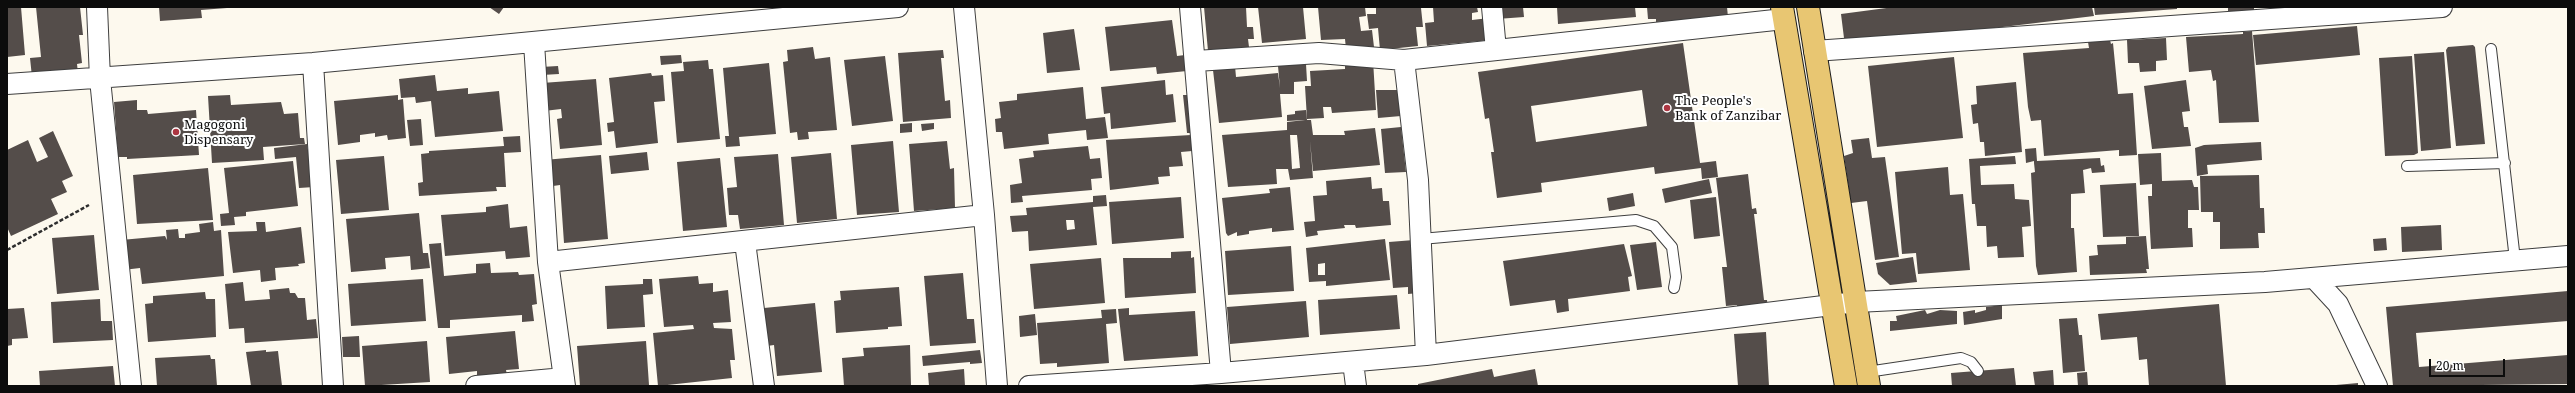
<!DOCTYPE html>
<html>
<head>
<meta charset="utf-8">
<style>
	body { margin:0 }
	#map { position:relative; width:2575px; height:393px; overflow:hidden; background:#fdf9ee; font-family:"Noto Serif",serif }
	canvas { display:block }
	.frame { position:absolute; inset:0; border:8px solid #0c0c0c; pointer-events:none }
	.scale { position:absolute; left:2429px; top:359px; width:76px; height:18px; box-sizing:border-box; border:2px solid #0c0c0c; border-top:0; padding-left:5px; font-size:12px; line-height:14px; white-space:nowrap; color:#0c0c0c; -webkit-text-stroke:3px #fff; paint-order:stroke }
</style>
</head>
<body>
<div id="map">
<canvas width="2575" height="393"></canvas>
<div class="frame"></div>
<div class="scale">20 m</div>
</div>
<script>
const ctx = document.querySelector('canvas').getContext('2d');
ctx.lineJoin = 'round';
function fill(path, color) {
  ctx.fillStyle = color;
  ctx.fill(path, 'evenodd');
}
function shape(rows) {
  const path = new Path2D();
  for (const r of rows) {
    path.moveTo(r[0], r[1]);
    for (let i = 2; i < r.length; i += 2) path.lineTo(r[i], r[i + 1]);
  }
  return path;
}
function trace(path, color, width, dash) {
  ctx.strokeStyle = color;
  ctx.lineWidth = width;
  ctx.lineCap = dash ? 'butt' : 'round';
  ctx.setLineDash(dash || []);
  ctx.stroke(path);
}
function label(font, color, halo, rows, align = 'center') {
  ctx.font = font + ' "Noto Serif",serif';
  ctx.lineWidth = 4;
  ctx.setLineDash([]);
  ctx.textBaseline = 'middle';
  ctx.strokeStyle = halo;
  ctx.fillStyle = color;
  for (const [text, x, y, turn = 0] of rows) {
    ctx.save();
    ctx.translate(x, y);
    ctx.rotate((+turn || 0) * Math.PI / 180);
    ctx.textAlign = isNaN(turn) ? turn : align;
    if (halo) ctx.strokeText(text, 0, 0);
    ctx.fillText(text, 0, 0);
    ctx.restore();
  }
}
fill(shape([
	[7,7,21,7,25,55,7,57],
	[36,7,80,7,83,35,79,35,82,63,77,64,78,73,32,77,30,58,41,57],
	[159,7,227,7,227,8,201,10,202,18,160,21],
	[489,7,504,7,499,14],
	[1204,7,1246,7,1247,27,1253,27,1254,39,1248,39,1249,47,1208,51],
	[1258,7,1303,7,1306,39,1262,43],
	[1318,7,1365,7,1366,16,1359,17,1361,31,1372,30,1374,47,1346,49,1345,39,1321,40],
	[1376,7,1421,8,1423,27,1416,27,1418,46,1380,50,1378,28,1369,29,1367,14,1376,14],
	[1433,7,1477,7,1478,12,1472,13,1472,20,1489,18,1491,40,1427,46,1425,23,1434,22],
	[1496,7,1523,7,1524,17,1497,19],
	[1557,7,1635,7,1636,17,1558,24],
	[1647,7,1727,7,1728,17,1656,22,1656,19,1648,19],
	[1894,7,2092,7,2094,16,1845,46,1841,14],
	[2094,7,2177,7,2177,9,2095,15],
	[2228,7,2254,7,2254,10,2228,12],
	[1172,20,1177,56,1185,55,1187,71,1157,74,1156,67,1110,71,1105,27],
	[2357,26,2360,55,2256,65,2253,35],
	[1074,29,1080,70,1047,73,1043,33],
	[2252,31,2259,122,2219,123,2216,80,2213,81,2211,70,2189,72,2186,37,2243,34,2243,32],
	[2166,38,2167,60,2156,61,2156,71,2140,72,2139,63,2128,63,2127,40],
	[2110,40,2111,44,2113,43,2118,94,2133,93,2137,155,2119,156,2119,150,2044,156,2041,120,2031,121,2028,107,2023,53,2089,48,2088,42],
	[1683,43,1700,163,1716,161,1718,177,1702,179,1701,168,1655,174,1654,167,1541,183,1542,192,1497,198,1491,152,1494,152,1489,118,1485,119,1478,72],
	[1642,90,1647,126,1536,142,1531,106],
	[2473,45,2475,47,2485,144,2456,146,2446,50,2448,47],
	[813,47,815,59,830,57,837,130,808,132,809,139,798,140,797,132,790,133,783,62,788,61,787,50],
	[943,50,944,58,941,58,945,101,950,100,951,118,903,122,898,53],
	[2444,52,2451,148,2421,151,2414,54],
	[681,55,682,63,661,65,660,56],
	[885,56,893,121,852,126,844,60],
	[2412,56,2418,153,2414,155,2385,156,2379,58],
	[1954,57,1963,138,1877,147,1868,66],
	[708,60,709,69,713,69,720,139,677,143,671,72,684,71,683,62],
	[1373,60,1376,110,1332,113,1331,107,1323,107,1324,118,1307,119,1305,86,1311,86,1310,71,1345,69,1345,62],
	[769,63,776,134,739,137,740,146,726,147,725,136,729,136,723,68],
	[1306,64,1307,81,1294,82,1294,94,1280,94,1282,117,1219,123,1213,70,1235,66,1236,77,1278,73,1280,88,1278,66],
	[558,66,559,74,542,75,541,67],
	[651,73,652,76,663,75,665,101,654,102,658,143,616,148,614,131,608,132,607,123,614,122,609,78],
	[435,75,437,91,468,88,468,94,499,91,503,131,435,137,431,101,416,103,415,97,401,98,399,79],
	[596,79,602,145,560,149,557,119,562,118,561,109,544,111,542,83],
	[1165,80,1166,95,1173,94,1176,122,1111,129,1110,113,1104,114,1101,87],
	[2186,80,2190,111,2182,112,2184,127,2188,127,2191,146,2152,149,2144,86],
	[2016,82,2022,152,1985,156,1984,142,1980,142,1978,123,1973,124,1971,105,1977,104,1976,86],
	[1083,87,1086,119,1105,117,1108,138,1087,140,1086,130,1048,134,1049,144,1004,149,1002,132,996,132,995,119,1001,118,999,102,1017,100,1017,94],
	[1376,90,1398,90,1401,116,1378,118],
	[230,95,231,105,281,102,284,114,298,113,300,138,304,138,305,144,263,147,264,160,212,163,208,96],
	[398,95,398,100,403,99,406,138,388,140,387,135,375,137,375,133,360,135,360,142,338,145,334,101],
	[1183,95,1190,95,1194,133,1187,133],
	[137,100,137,110,147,110,148,114,196,110,199,155,127,159,127,157,118,157,114,102],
	[1306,110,1307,120,1311,120,1313,135,1345,135,1344,131,1375,128,1380,165,1313,171,1310,141,1313,178,1290,180,1288,169,1276,169,1277,184,1228,187,1222,135,1287,130,1287,122,1305,120,1287,121,1287,115,1295,114,1295,111],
	[1290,135,1297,135,1300,168,1292,169],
	[421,119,423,145,410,146,407,120],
	[912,123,912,132,900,133,900,124],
	[934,123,934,129,922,131,921,124],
	[1401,127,1406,172,1385,173,1381,129],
	[53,131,73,176,62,181,67,192,51,199,58,214,11,236,7,227,7,150,28,140,37,162,48,157,39,138],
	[1191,135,1192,151,1181,152,1183,166,1169,167,1170,176,1158,177,1159,184,1110,190,1106,140],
	[520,136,521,152,504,153,506,187,496,187,497,191,419,196,418,183,423,182,421,154,429,153,429,151,504,146,503,137],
	[1869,138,1872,158,1885,157,1899,257,1875,260,1867,201,1851,203,1844,156,1853,153,1851,140],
	[893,141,899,212,857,215,851,145],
	[947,141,950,169,954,168,955,208,914,211,909,144],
	[2261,142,2262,160,2207,165,2208,174,2197,176,2195,148,2204,145],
	[307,144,314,187,299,188,296,157,275,159,274,148],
	[1088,146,1090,159,1100,158,1102,178,1091,179,1092,190,1022,196,1023,202,1011,203,1010,185,1022,183,1019,159,1034,157,1033,151],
	[2036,148,2037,161,2100,158,2101,166,2104,165,2105,172,2092,173,2091,168,2083,170,2085,193,2071,194,2071,228,2074,228,2077,272,2038,275,2036,266,2031,173,2035,172,2034,163,2034,161,2026,163,2025,149],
	[647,152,649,170,611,174,609,156],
	[831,153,837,219,797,223,791,157],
	[2161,153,2162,181,2192,180,2194,187,2198,187,2199,210,2188,210,2188,228,2192,228,2193,247,2151,249,2148,196,2152,196,2152,184,2140,185,2138,154],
	[778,154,784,225,740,229,738,215,729,215,727,188,737,187,734,157],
	[601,155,608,239,564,243,560,185,546,187,544,160],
	[384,156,389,210,341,214,336,160],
	[2015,156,2016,164,1980,166,1981,185,2014,184,2015,199,2029,200,2031,226,2022,227,2024,257,1998,258,1997,246,1987,247,1986,226,1977,226,1975,204,1972,204,1969,159],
	[720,158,727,227,683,231,677,162],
	[293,161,298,206,246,212,246,216,234,217,235,225,221,226,220,214,229,213,224,168],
	[1948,167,1950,195,1963,194,1970,270,1918,274,1916,253,1902,254,1895,172],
	[208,168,213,220,137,224,133,175],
	[1748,174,1752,209,1756,208,1757,214,1754,214,1764,300,1767,300,1768,311,1738,315,1737,305,1726,306,1722,267,1727,267,1716,178],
	[2259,175,2260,208,2264,208,2265,233,2258,233,2259,248,2220,249,2220,222,2213,222,2213,212,2201,212,2200,176],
	[1371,177,1372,189,1382,188,1383,201,1389,201,1391,225,1356,228,1355,225,1344,225,1345,228,1317,231,1318,235,1306,237,1304,222,1315,221,1313,196,1327,195,1326,181],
	[1709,179,1712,193,1665,203,1662,189],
	[2136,183,2139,236,2103,237,2100,185],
	[1290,187,1294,230,1272,232,1272,228,1249,231,1249,234,1237,236,1237,232,1228,236,1226,233,1222,198,1270,193,1269,189],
	[1633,193,1635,206,1609,211,1607,198],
	[1106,195,1107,206,1093,207,1097,245,1029,251,1028,231,1012,232,1010,216,1027,215,1026,208,1093,202,1093,196],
	[1066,220,1074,220,1075,229,1067,230],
	[1181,197,1184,238,1112,244,1109,202],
	[1716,197,1720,236,1694,239,1690,200],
	[508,204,510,228,527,226,530,257,506,259,505,251,445,256,441,215,486,212,486,207],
	[419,213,423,253,428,253,430,268,411,270,410,256,385,258,386,269,351,272,346,219],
	[213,222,214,231,221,230,224,276,142,284,140,268,123,270,121,240,165,236,167,240,166,230,178,229,179,238,185,238,185,234,200,232,199,224],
	[256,222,265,222,266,232,301,227,305,263,298,264,299,266,275,268,276,280,261,282,260,270,233,273,228,232,257,231],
	[2441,225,2442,250,2402,252,2401,227],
	[94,235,99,290,57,294,52,238],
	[2146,236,2149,269,2146,269,2147,273,2090,275,2089,256,2098,255,2097,245,2126,244,2126,237],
	[2386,238,2387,250,2374,251,2373,239],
	[1385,239,1390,280,1326,286,1326,281,1309,282,1306,248],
	[1325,263,1325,275,1318,275,1318,264],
	[1414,240,1419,293,1408,294,1408,287,1393,288,1389,242],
	[1656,242,1662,287,1637,290,1630,245],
	[441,243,444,276,476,273,476,264,490,263,491,273,518,272,519,275,534,274,537,304,532,305,534,321,522,322,522,315,450,320,450,328,438,328,429,244],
	[1624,244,1632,276,1628,277,1630,291,1568,299,1569,311,1557,313,1555,300,1510,306,1503,261],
	[1291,246,1294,291,1228,295,1225,251],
	[1191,251,1191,258,1194,257,1196,293,1125,298,1123,258,1171,258,1171,252],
	[1913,257,1917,282,1890,285,1878,274,1876,263],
	[1101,258,1105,303,1034,309,1030,264],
	[963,273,967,319,974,319,976,343,930,346,924,276],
	[698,276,699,284,713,283,713,292,728,290,731,322,713,323,714,328,732,329,735,360,730,360,732,378,658,386,653,333,694,329,693,325,664,327,659,279],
	[423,279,426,321,351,326,348,284],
	[643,279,652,279,653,294,643,295,645,327,607,329,605,286,643,284],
	[243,282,245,301,270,299,269,290,289,288,290,293,295,293,298,298,305,298,307,320,316,319,318,338,245,343,244,328,229,329,225,284],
	[899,287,902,326,888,327,888,329,836,333,834,301,841,300,840,291],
	[2568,291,2568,321,2416,333,2419,367,2568,355,2568,384,2393,386,2386,307],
	[205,292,206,299,215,299,216,337,148,342,145,304,153,303,153,296],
	[1397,295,1400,329,1320,335,1318,300],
	[100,299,101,321,112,321,113,340,53,343,51,302],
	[1306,301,1309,337,1230,344,1227,307],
	[815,303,822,372,777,376,774,345,767,346,764,308],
	[2219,304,2226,386,2149,386,2147,359,2139,360,2137,337,2101,340,2098,314],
	[2002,305,2002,319,1964,325,1963,312,1975,310,1975,313,1986,310,1986,307],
	[24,308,28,338,12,339,12,345,7,346,7,309],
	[1129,308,1129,315,1195,311,1198,356,1124,361,1118,309],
	[1116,309,1117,323,1106,324,1109,363,1057,367,1057,363,1040,364,1037,323,1102,318,1101,310],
	[1925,310,1927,314,1940,310,1957,311,1957,324,1890,331,1890,321,1897,321,1896,316],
	[1035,314,1037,335,1020,337,1019,316],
	[2077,318,2079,335,2082,335,2085,371,2063,373,2059,319],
	[515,331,519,369,506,370,507,375,477,377,477,371,449,374,446,337],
	[1766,332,1769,386,1738,386,1734,334],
	[359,336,360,357,343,357,342,337],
	[427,341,430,382,365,386,362,346],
	[646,341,649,385,580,386,577,346],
	[910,345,911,386,844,386,842,358,864,356,863,348],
	[266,350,266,352,278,351,282,386,251,386,246,352],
	[980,350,982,363,970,364,970,362,923,366,922,356],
	[210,355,211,359,215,359,217,386,157,386,155,358],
	[113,366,115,386,40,386,39,371],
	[2014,368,2016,386,1952,386,1951,373],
	[964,369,965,386,929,386,928,373],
	[1492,369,1494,377,1535,369,1538,386,1418,386,1418,384],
	[2053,370,2054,386,2035,386,2033,372],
	[2087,372,2088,386,2078,386,2077,373],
	[2358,383,2358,386,2336,386,2336,385]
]), '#544d4a');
const service = shape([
	[2491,49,2515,260],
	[2407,166,2505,163],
	[1421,239,1636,220,1654,226,1672,247,1676,277,1674,288],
	[1867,372,1961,358,1971,362,1978,371]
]);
const minor = shape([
	[97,7,100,79,131,386],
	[964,7,984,215,997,386],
	[1190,7,1221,373],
	[1492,7,1496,50],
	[534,43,548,262,565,386],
	[1814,51,2442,7],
	[1404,60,1418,180,1426,355],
	[1196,61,1319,53,1404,60,1784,19],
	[313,63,333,386],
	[7,84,313,63,898,7],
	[745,242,764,386],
	[548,262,984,215],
	[2314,278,2338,304,2377,386],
	[1353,362,1356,386],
	[476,386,564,378],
	[1029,386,1221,373,1426,355,1856,302,2265,282,2568,256]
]);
const primary = shape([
	[1782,7,1846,386],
	[1808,7,1869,386]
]);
trace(service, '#3f3f3f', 12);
trace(minor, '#3f3f3f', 22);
trace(primary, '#1d1d1d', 24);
trace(shape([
	[7,250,89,205]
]), '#2e2e2e', 2.5, [4, 2]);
trace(service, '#fff', 10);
trace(minor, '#fff', 20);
trace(primary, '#e8c672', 22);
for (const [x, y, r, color] of [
	[1667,108,4,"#ac3541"],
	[176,132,4,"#ac3541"]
]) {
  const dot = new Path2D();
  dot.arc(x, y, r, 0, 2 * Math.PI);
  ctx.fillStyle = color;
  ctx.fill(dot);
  trace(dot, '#fff', 1.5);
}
label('13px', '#0c0c0c', '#fff', [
	["The People's",1675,101],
	["Bank of Zanzibar",1675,116],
	["Magogoni",184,125],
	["Dispensary",184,140]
], 'left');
</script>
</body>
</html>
